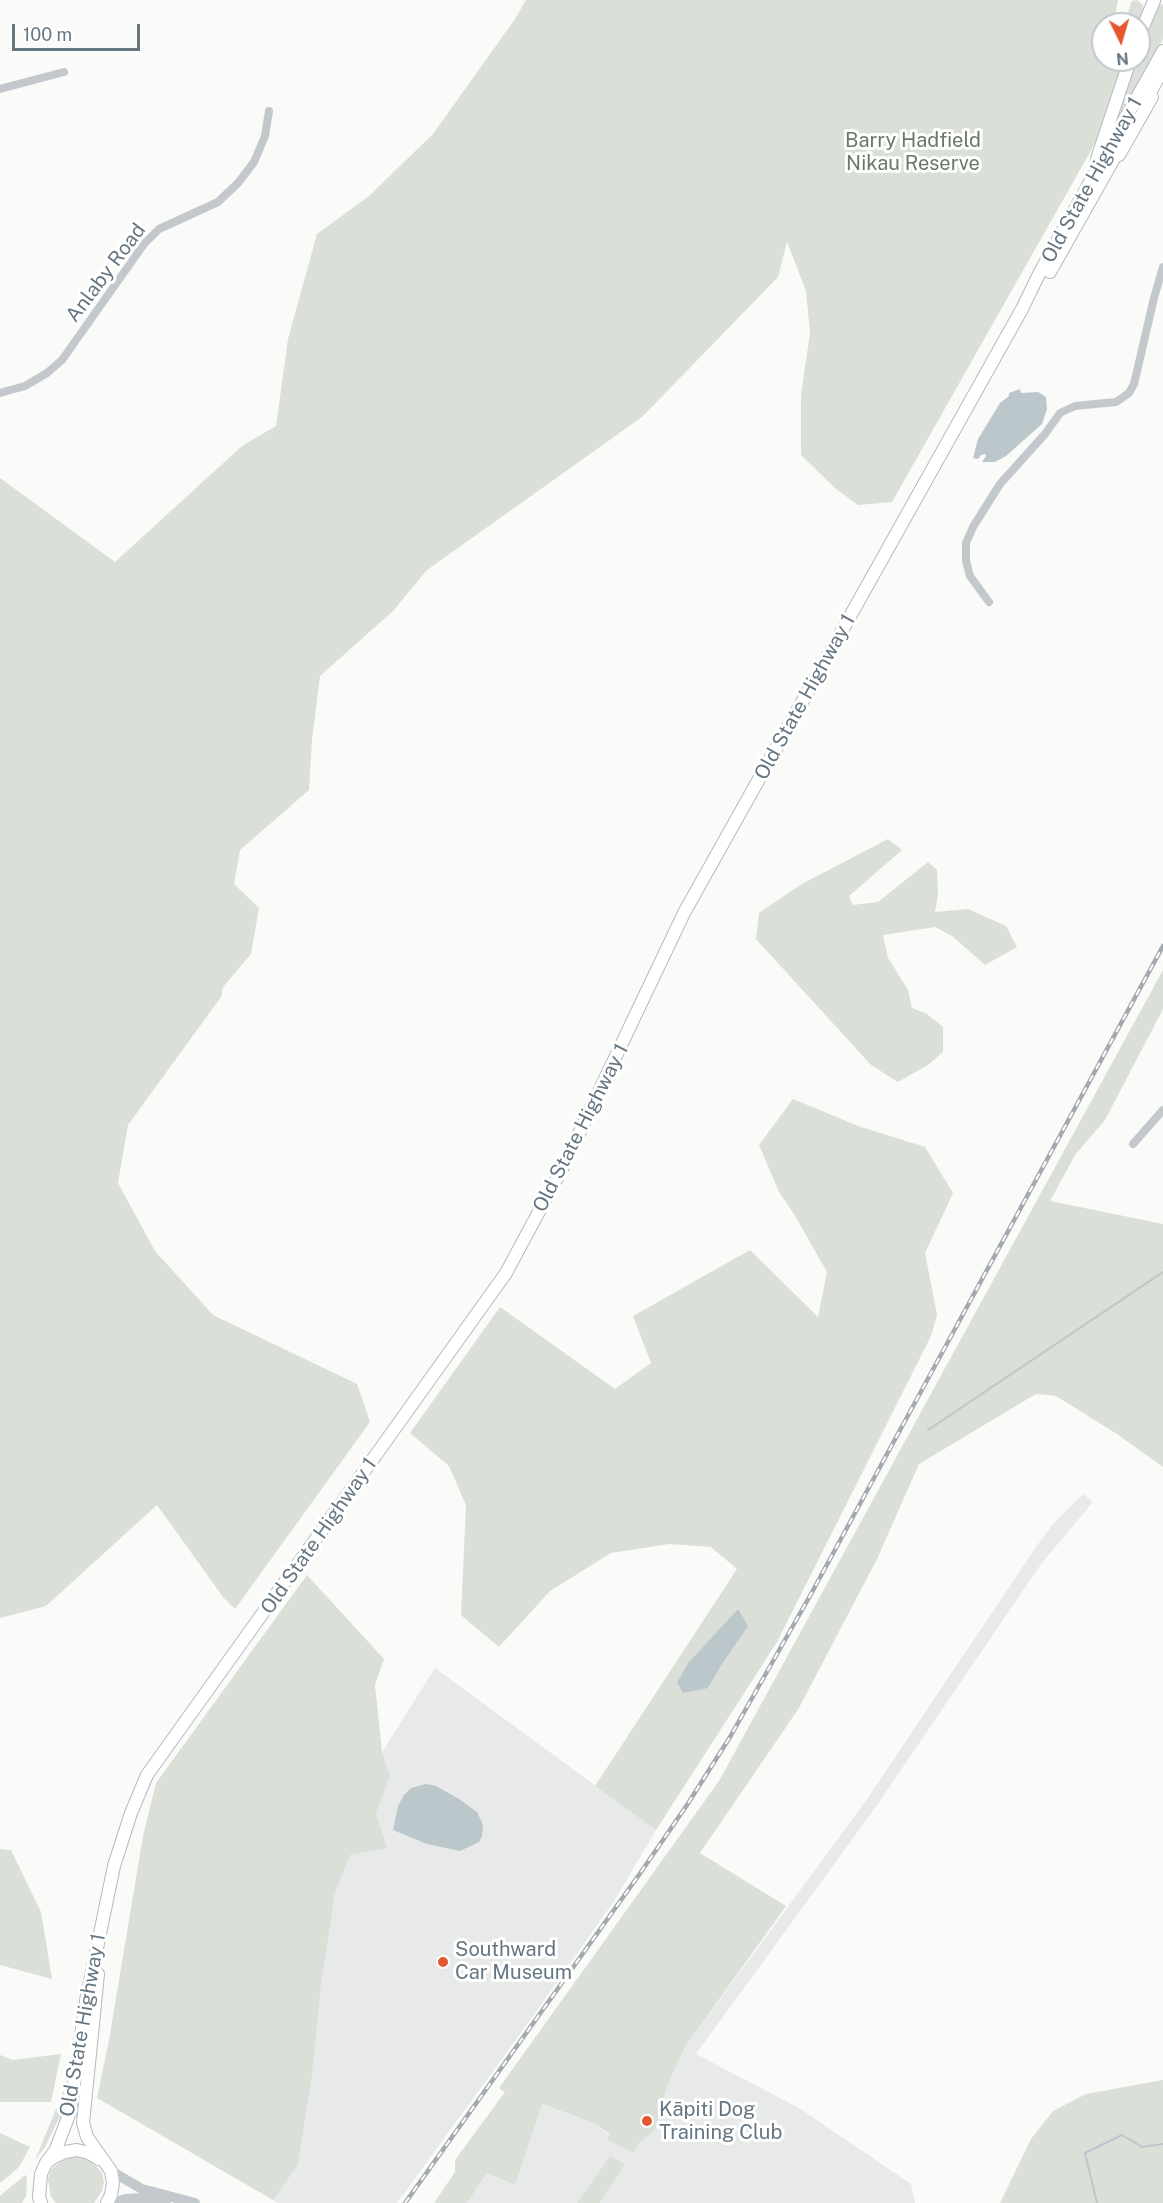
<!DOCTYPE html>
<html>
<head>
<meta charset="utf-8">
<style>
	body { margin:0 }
	#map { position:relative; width:1163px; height:2203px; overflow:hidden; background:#fafaf8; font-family:"Public Sans",sans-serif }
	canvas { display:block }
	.north { position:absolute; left:1091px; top:12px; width:60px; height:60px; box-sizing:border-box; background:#fff; border:2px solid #c1c8cd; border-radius:50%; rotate:175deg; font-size:16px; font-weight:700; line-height:24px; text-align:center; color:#657683 }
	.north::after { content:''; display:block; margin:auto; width:21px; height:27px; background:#e4572e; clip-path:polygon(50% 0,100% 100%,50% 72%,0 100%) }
	.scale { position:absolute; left:12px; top:24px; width:128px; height:27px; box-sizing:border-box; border:3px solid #657683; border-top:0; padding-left:8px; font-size:18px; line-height:21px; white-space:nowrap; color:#657683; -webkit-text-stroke:4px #fff; paint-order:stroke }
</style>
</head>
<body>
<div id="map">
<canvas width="1163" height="2203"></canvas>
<div class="north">N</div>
<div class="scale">100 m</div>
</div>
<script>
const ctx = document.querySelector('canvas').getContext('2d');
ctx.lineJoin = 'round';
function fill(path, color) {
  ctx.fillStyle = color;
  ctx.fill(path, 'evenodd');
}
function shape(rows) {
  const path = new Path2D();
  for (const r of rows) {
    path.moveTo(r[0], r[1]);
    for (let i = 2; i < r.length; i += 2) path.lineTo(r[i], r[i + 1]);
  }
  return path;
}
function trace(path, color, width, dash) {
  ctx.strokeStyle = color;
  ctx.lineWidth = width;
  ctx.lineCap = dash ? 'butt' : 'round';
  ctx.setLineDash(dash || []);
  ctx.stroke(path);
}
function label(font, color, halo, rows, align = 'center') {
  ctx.font = font + ' "Public Sans",sans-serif';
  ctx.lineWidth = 6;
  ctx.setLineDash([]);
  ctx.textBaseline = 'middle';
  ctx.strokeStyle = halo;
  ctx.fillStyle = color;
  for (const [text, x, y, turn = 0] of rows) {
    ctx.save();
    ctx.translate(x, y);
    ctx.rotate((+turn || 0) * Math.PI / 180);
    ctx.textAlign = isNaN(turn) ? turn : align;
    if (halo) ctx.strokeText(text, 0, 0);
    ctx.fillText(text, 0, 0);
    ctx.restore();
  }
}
fill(shape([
	[1083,1494,1093,1502,1041,1564,875,1808,696,2054,799,2108,911,2184,915,2203,600,2203,625,2164,610,2156,577,2203,467,2203,487,2173,515,2185,541,2104,591,2122,610,2135,606,2138,632,2152,637,2145,655,2131,667,2086,685,2047,865,1802,1036,1547,1053,1524],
	[435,1668,656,1830,614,1901,528,2023,397,2203,278,2203,273,2200,298,2165,312,2076,321,1986,335,1894,350,1855,376,1814,390,1776,382,1752]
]), '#e8e9e9');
fill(shape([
	[526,0,1118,0,1115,16,1108,19,1106,24,1103,24,1103,37,1098,58,1114,63,1115,60,1126,60,1102,131,892,502,858,505,836,489,801,455,801,395,810,333,806,291,787,242,778,277,642,417,427,570,393,611,320,676,312,740,309,790,240,850,234,884,259,908,251,954,223,987,221,997,128,1125,118,1183,155,1251,213,1315,357,1384,370,1422,235,1609,223,1597,157,1505,46,1606,0,1618,0,478,115,562,242,446,276,426,288,339,317,234,369,196,433,134,515,19],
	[1137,0,1143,5,1144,13,1139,24,1125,24,1130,6,1132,1],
	[1163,4,1163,39,1112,134,1110,133,1133,60,1139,60,1139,45,1156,6],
	[888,839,902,850,849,896,853,905,878,902,928,862,937,870,938,895,935,912,968,909,1006,926,1017,947,985,965,952,936,935,927,883,935,888,958,908,990,912,1008,927,1014,943,1027,943,1052,928,1065,898,1082,871,1065,756,939,759,913,800,885],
	[1163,970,1163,1009,1105,1120,1075,1155,1050,1201,1163,1224,1163,1467,1117,1434,1056,1396,1036,1394,919,1464,877,1559,799,1708,700,1853,786,1906,685,2047,667,2086,655,2131,637,2145,633,2153,606,2139,610,2134,591,2122,542,2104,515,2185,487,2173,467,2203,434,2203,455,2172,455,2160,505,2092,499,2088,719,1781],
	[793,1099,858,1126,925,1147,953,1193,925,1253,937,1315,931,1336,777,1642,656,1830,595,1786,737,1569,711,1547,669,1544,611,1553,550,1591,499,1647,461,1615,466,1505,449,1466,410,1433,500,1307,615,1389,651,1363,633,1316,750,1250,818,1317,827,1272,794,1214,779,1192,759,1145],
	[739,1609,724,1661,708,1688,677,1682,688,1663],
	[307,1575,384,1659,375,1685,382,1752,390,1776,376,1814,387,1848,350,1855,335,1894,321,1986,312,2076,298,2165,273,2200,97,2098,109,2040,143,1836,156,1783],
	[0,1849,11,1850,41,1912,52,1979,0,1965],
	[61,2054,51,2102,0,2102,0,2055,13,2060],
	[1163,2080,1163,2203,1000,2203,1031,2139,1053,2111,1086,2094],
	[66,2085,62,2118,59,2118,45,2147,35,2160],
	[0,2133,30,2147,19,2167,0,2183],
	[73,2155,90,2159,102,2173,104,2182,102,2191,94,2203,56,2203,51,2197,48,2179,51,2170,64,2158],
	[610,2156,625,2164,600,2203,577,2203],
	[25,2175,27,2178,26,2196,22,2203,0,2203,0,2196]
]), '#dadfd7');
fill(shape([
	[1020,389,1021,393,1038,392,1046,397,1047,409,1042,424,1006,456,995,462,982,462,986,456,985,454,981,455,978,459,973,458,978,439,1000,403,1009,396,1009,393],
	[738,1609,748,1626,724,1661,708,1688,683,1693,677,1682,688,1663],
	[426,1784,436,1786,459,1799,477,1812,483,1825,482,1836,479,1842,460,1851,427,1844,393,1830,398,1806,404,1795,411,1788]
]), '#bbc7cb');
trace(shape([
	[928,1430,1163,1272],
	[1097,2203,1085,2153,1122,2135,1142,2147,1163,2144]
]), '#bbc7cb', 2);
const secondary = shape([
	[1139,36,1154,1],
	[1145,102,1163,69],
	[1119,155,1152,97],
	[1097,159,1130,60],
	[1050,272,1121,146],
	[98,1974,83,2123,87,2137,111,2171,113,2183,111,2195,107,2203],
	[46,2163,56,2149,70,2112,86,2001,114,1866,131,1813,147,1775,506,1273,565,1163,684,913,1022,309,1039,274,1163,51],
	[41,2203,39,2197,41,2174,46,2163,54,2157,65,2152,77,2150,89,2153,99,2159]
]);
trace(secondary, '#b3babf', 14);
trace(shape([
	[0,89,64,72],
	[0,393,25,386,47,373,62,360,144,244,159,229,218,202,238,183,254,162,265,136,269,111],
	[989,602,970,576,966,561,966,543,973,527,1000,484,1045,434,1060,413,1075,406,1116,402,1129,393,1134,384,1154,298,1163,267],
	[1133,1144,1163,1110]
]), '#c3c8cc', 8);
trace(shape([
	[111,2171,142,2189,195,2203],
	[114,2203,126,2199,140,2198,166,2201]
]), '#c3c8cc', 10);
trace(secondary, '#fff', 12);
const rail = shape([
	[405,2203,641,1872,687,1805,730,1737,811,1594,1163,946]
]);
trace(rail, '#a2aab0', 4.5);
trace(rail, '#fff', 2, [7]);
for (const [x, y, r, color] of [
	[443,1962,6,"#e4572e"],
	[647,2121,6,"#e4572e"]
]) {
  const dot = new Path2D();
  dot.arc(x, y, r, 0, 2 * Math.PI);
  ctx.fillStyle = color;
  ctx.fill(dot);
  trace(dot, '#fff', 2);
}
label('20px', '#687a64', '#fff', [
	["Barry Hadfield",913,141],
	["Nikau Reserve",913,164]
]);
label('20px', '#657683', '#fff', [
	["Old State Highway 1",1092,180,-61],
	["Anlaby Road",106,273,-53],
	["Old State Highway 1",805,697,-61],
	["Old State Highway 1",581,1128,-63],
	["Old State Highway 1",319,1536,-55],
	["Old State Highway 1",83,2025,-80]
]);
label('20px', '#657683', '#fff', [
	["Southward",455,1950],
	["Car Museum",455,1973],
	["Kāpiti Dog",659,2110],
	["Training Club",659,2133]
], 'left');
</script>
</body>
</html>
